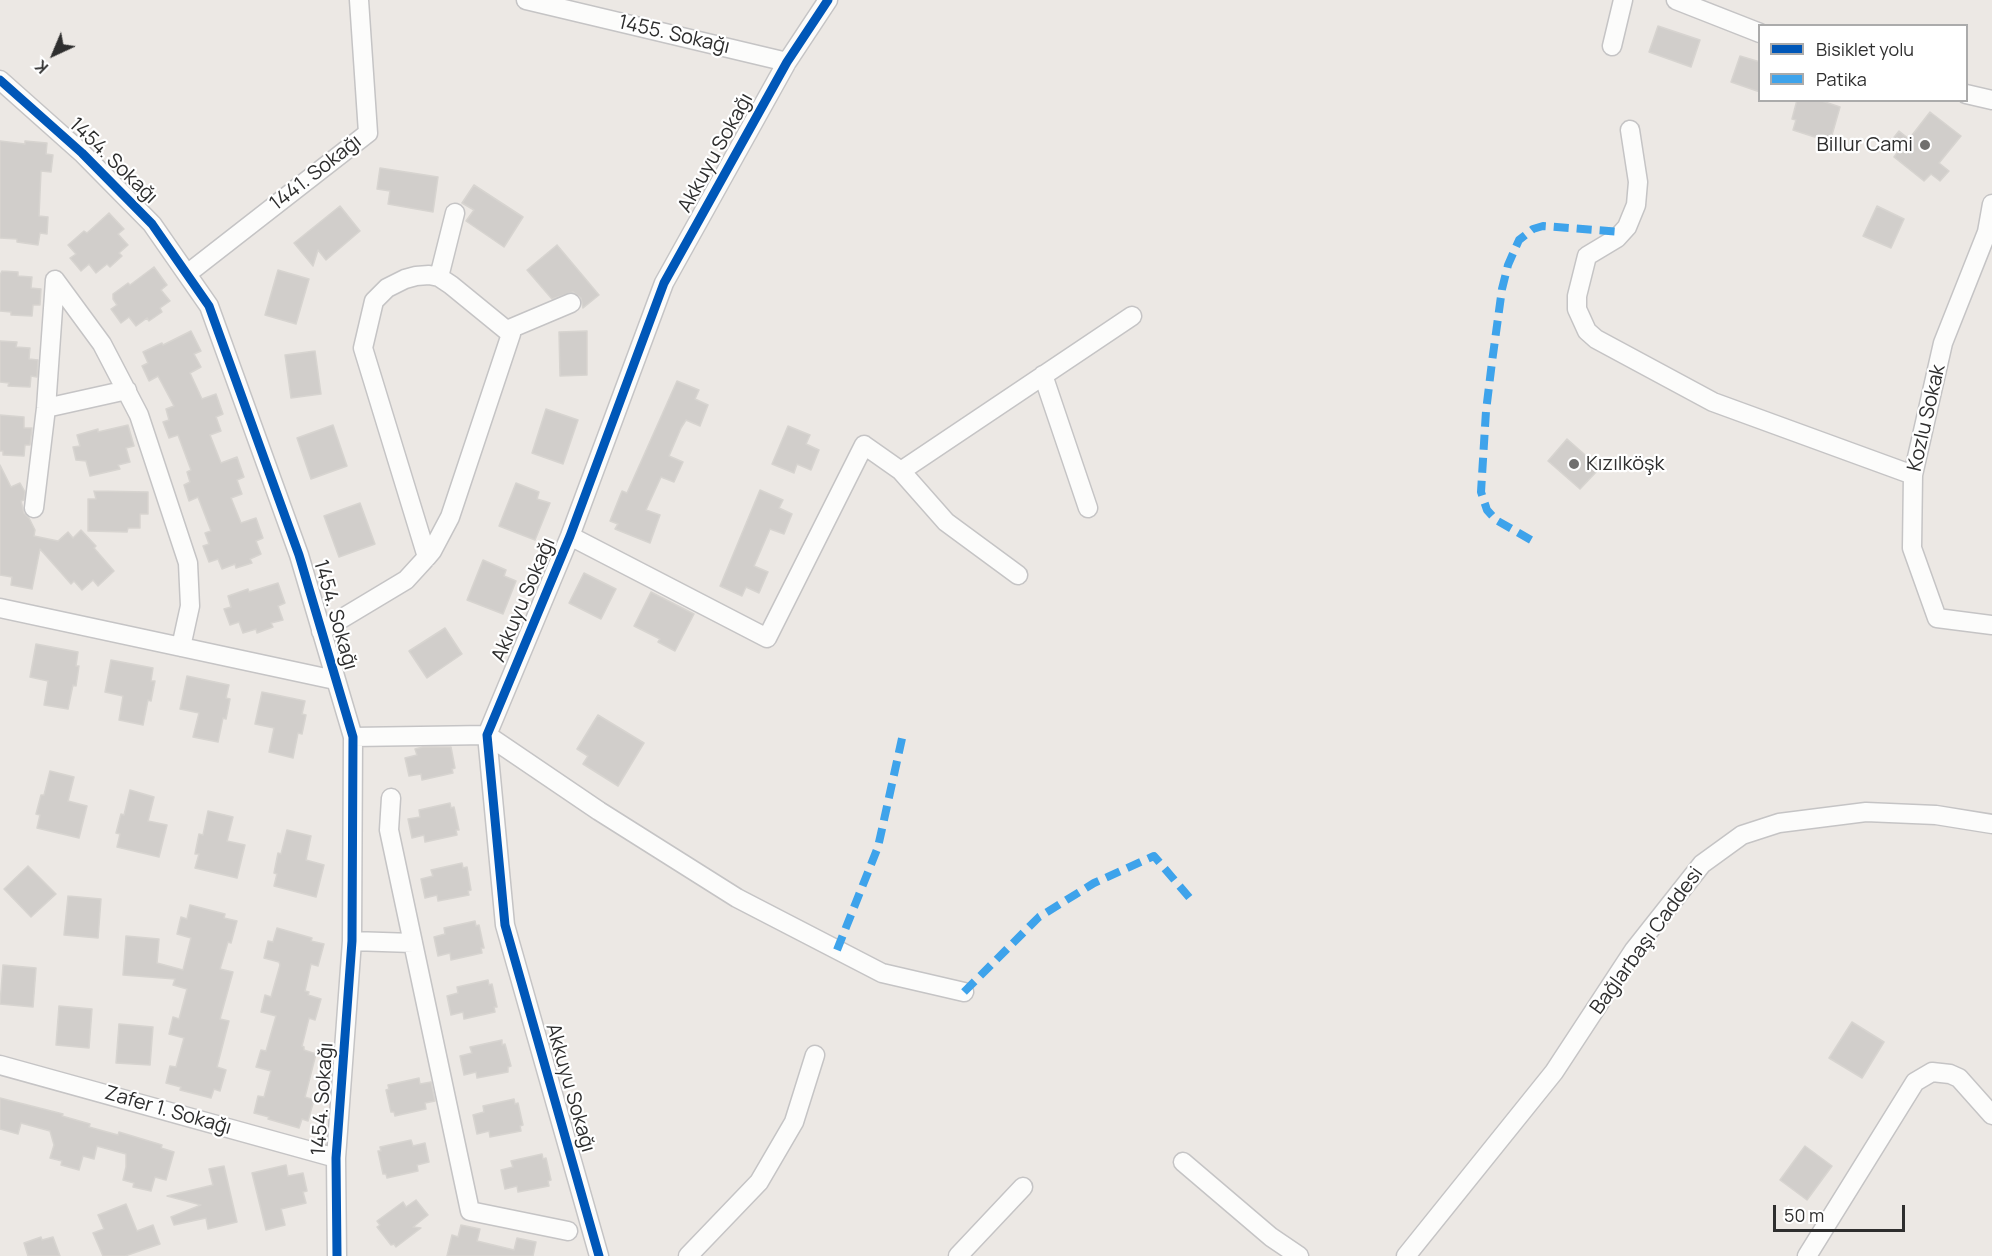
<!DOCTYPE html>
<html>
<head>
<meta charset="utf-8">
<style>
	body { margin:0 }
	#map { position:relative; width:1992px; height:1256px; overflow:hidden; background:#ece8e4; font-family:Manrope,sans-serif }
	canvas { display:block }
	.legend { position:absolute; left:1758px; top:24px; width:210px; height:78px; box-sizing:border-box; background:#fff; border:2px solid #ababab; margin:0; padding:8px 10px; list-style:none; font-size:18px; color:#2e2e2e }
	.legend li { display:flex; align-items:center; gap:12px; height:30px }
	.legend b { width:30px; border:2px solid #ababab }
	.north { position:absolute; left:24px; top:24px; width:60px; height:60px; -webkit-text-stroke:4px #fff; paint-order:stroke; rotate:224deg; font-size:16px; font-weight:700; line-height:24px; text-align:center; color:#2e2e2e }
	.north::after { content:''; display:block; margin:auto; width:21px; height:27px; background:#2e2e2e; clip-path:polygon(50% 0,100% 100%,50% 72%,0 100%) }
	.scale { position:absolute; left:1773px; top:1205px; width:132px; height:27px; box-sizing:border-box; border:3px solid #2e2e2e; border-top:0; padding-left:8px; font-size:18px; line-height:21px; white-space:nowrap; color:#2e2e2e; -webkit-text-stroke:4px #fff; paint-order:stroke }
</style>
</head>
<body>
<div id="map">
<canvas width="1992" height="1256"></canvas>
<ul class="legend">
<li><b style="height:8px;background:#0057b8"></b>Bisiklet yolu</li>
<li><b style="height:8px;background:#3ea3eb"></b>Patika</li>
</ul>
<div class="north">K</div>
<div class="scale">50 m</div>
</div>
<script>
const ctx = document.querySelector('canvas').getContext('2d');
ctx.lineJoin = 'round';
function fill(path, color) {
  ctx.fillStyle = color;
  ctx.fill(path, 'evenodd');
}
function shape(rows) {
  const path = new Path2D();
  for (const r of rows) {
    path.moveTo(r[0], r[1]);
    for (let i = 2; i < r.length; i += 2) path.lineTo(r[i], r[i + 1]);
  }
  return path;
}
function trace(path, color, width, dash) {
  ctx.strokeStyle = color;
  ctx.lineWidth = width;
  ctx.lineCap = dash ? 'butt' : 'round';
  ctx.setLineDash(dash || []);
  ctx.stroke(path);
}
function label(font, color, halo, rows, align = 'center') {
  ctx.font = font + ' Manrope,sans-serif';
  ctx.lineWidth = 4.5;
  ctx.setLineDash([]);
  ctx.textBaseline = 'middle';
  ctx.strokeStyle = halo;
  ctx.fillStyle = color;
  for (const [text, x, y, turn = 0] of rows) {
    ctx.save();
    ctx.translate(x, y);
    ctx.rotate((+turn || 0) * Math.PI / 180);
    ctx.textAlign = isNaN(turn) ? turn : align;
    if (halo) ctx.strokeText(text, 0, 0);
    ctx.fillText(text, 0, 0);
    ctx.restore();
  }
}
const building = shape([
	[1658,26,1700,40,1691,67,1649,52,1658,26],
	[1740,56,1760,62,1760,92,1731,82,1740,56],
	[1797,100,1819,100,1840,107,1830,142,1793,130,1796,120,1792,119,1797,100],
	[1930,112,1961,136,1939,163,1949,171,1940,181,1931,174,1924,181,1894,157,1900,149,1891,141,1899,131,1909,139,1930,112],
	[0,141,25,144,25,141,47,143,46,154,53,155,51,172,41,171,39,216,48,217,47,234,40,233,38,245,17,242,17,239,0,238,0,141],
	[380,168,438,177,433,212,388,204,390,191,377,189,380,168],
	[474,185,523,217,504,247,466,221,474,210,462,203,474,185],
	[340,206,360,231,326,260,318,250,313,266,294,243,340,206],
	[1877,206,1904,219,1891,248,1863,236,1877,206],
	[109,213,124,229,118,234,128,245,119,253,122,256,110,267,107,264,96,273,89,264,81,271,70,258,76,254,68,245,84,231,87,233,109,213],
	[557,245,599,295,583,308,581,298,573,292,552,299,527,270,557,245],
	[154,267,167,285,161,290,170,301,160,308,162,312,149,321,147,318,136,326,129,317,121,323,111,309,117,305,113,299,113,294,128,283,130,285,154,267],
	[278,270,309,279,296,324,265,315,278,270],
	[2,271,18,272,18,276,32,277,31,288,41,289,40,305,33,305,32,316,11,315,11,312,0,311,0,275,2,271],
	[191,331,201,351,194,354,201,367,190,373,202,399,216,394,223,414,216,417,221,431,210,435,221,463,237,457,244,477,237,480,242,494,231,498,241,523,256,518,263,538,256,541,261,554,250,559,252,563,236,568,235,564,222,569,218,559,209,562,203,546,209,544,205,533,211,531,198,497,189,501,184,485,190,482,187,472,191,470,178,435,169,438,163,422,169,420,166,409,174,406,158,376,149,381,142,366,148,363,143,352,162,343,163,345,191,331],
	[587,331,587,375,560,376,559,332,587,331],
	[0,341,17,342,16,347,30,348,29,359,38,360,37,377,31,376,30,387,8,386,9,383,0,382,0,341],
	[315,351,321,394,291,398,285,355,315,351],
	[677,381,699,390,695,399,708,405,700,426,686,420,681,428,669,456,683,462,674,482,661,477,646,510,660,515,650,543,615,529,618,524,610,521,622,491,627,493,677,381],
	[546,409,578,420,563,464,532,453,546,409],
	[0,415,24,417,24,428,32,428,30,445,25,445,24,456,3,455,3,451,0,451,0,415],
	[128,425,134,446,126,448,130,462,118,465,120,469,90,476,86,461,76,460,73,447,80,446,77,435,98,429,98,432,128,425],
	[333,425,347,466,311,479,297,438,333,425],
	[788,426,810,435,806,444,819,450,811,470,797,464,794,473,772,464,788,426],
	[1567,439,1600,468,1580,489,1548,461,1567,439],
	[0,465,11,487,20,483,25,492,24,500,21,501,24,513,29,518,35,530,34,536,58,541,68,532,73,538,81,530,96,546,94,548,114,571,98,586,93,580,82,590,74,581,71,584,40,549,32,589,11,585,12,577,0,575,0,465],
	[516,483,539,492,537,499,550,503,535,540,499,526,516,483],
	[760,490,783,500,779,508,792,514,784,534,770,529,754,566,768,572,759,593,746,587,742,596,720,586,760,490],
	[94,491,148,492,148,514,140,514,140,528,128,528,127,532,88,531,88,499,96,499,94,491],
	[360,503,375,544,339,557,324,516,360,503],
	[483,560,506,570,504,576,516,581,503,614,467,600,483,560],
	[584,573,616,589,601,619,569,603,584,573],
	[278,583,285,603,278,606,283,620,271,623,273,627,257,633,256,629,243,633,239,622,230,625,224,609,231,607,228,596,248,589,249,592,278,583],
	[651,592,694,614,675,651,658,642,660,639,634,626,651,592],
	[445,628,462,654,427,678,409,651,445,628],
	[36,644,78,652,76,666,79,666,76,686,73,685,68,709,44,705,48,681,30,677,36,644],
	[111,660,153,668,151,681,155,681,151,701,148,700,143,725,119,720,123,696,105,692,111,660],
	[187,676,229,685,226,698,230,699,226,719,223,718,218,742,193,737,199,713,180,709,187,676],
	[262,692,305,701,302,714,306,715,302,734,298,733,293,758,269,752,274,728,255,724,262,692],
	[598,715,644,743,618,786,583,764,588,756,577,749,598,715],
	[423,747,451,747,455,768,452,769,453,773,422,780,421,774,409,776,405,758,417,755,415,749,423,747],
	[50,771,74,777,68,801,87,806,79,838,37,828,40,815,36,814,41,795,44,795,50,771],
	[130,790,154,797,148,821,167,825,159,857,117,847,120,834,116,833,121,814,124,815,130,790],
	[450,803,451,808,454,807,459,830,456,830,457,835,425,842,424,835,412,838,408,819,420,817,419,810,450,803],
	[208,811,233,817,227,841,245,845,237,878,195,868,199,854,195,854,199,834,203,835,208,811],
	[287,830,311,836,306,860,324,865,316,897,274,886,277,874,274,873,278,853,281,854,287,830],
	[462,863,463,868,467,867,471,890,468,891,469,895,438,901,437,895,425,898,421,879,433,876,431,870,462,863],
	[28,866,56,894,31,917,4,889,28,866],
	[68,896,101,899,98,938,64,935,68,896],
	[190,905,225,914,224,918,237,921,231,943,228,942,220,969,233,972,220,1019,229,1021,217,1067,226,1070,220,1091,214,1089,211,1098,180,1090,181,1087,166,1083,170,1066,176,1067,184,1038,169,1034,173,1017,179,1019,187,989,173,985,175,979,123,975,126,936,159,939,157,963,183,970,191,938,177,934,181,917,187,919,190,905],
	[475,921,476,926,479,925,484,948,481,948,482,953,451,960,450,953,438,956,434,937,445,934,444,928,475,921],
	[277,928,312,938,311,941,324,944,318,966,311,964,305,991,309,992,308,995,321,999,315,1020,309,1018,302,1046,304,1047,304,1050,316,1054,305,1097,314,1100,308,1121,302,1119,299,1128,268,1119,269,1117,254,1113,258,1096,264,1097,271,1071,256,1067,261,1050,266,1051,276,1016,261,1012,265,995,271,997,280,965,279,962,264,958,268,941,273,942,277,928],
	[3,965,36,968,33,1007,0,1004,3,965],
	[488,980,489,985,492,984,497,1007,494,1007,495,1012,464,1019,463,1012,451,1015,447,996,458,993,457,987,488,980],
	[59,1006,92,1009,89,1048,56,1045,59,1006],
	[1852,1022,1884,1042,1862,1078,1829,1058,1852,1022],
	[119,1024,153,1027,150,1065,116,1063,119,1024],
	[502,1040,502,1045,505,1044,511,1066,508,1067,508,1072,477,1078,476,1072,464,1075,460,1056,472,1053,470,1047,502,1040],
	[419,1078,420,1084,431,1082,435,1101,425,1103,426,1109,395,1116,394,1112,391,1112,386,1090,389,1089,388,1085,419,1078],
	[0,1098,63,1114,62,1116,90,1124,89,1127,118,1135,119,1132,162,1145,161,1148,174,1152,166,1180,155,1177,151,1191,133,1187,134,1183,123,1180,126,1167,126,1154,97,1146,94,1159,83,1156,79,1170,61,1165,62,1161,50,1158,54,1145,50,1131,21,1123,18,1134,0,1129,0,1098],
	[514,1099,515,1104,518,1103,523,1125,520,1126,521,1131,490,1137,489,1131,477,1134,473,1115,484,1112,483,1106,514,1099],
	[411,1140,413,1146,425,1143,429,1162,417,1165,418,1171,387,1178,386,1174,383,1174,378,1151,381,1151,380,1147,411,1140],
	[1805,1146,1832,1166,1807,1200,1780,1180,1805,1146],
	[542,1154,543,1159,546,1158,551,1180,548,1181,549,1186,518,1192,517,1186,505,1189,501,1170,513,1167,511,1161,542,1154],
	[286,1165,288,1176,303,1173,307,1191,303,1192,306,1203,281,1209,285,1225,266,1230,252,1173,286,1165],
	[224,1166,237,1222,208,1229,206,1218,174,1225,171,1217,201,1205,167,1196,213,1185,209,1169,224,1166],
	[416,1200,428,1215,413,1227,421,1228,396,1247,394,1244,391,1245,377,1227,380,1225,377,1221,403,1202,406,1207,416,1200],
	[126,1204,137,1231,153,1225,160,1244,125,1256,103,1256,93,1233,104,1229,98,1215,126,1204],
	[461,1225,480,1229,477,1241,514,1250,517,1238,536,1242,533,1256,447,1256,452,1235,458,1237,461,1225],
	[41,1237,42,1240,53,1237,60,1256,28,1256,24,1243,41,1237]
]);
fill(building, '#d1cecb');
trace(building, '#d7d4d0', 1.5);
const street = shape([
	[526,0,787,62],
	[1676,0,1760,33],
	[1612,46,1623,0],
	[0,80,82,153,152,224,209,306,299,555,353,737,352,941,336,1158,337,1256],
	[1966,94,1992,100],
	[1630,130,1638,182,1636,205,1627,227,1617,238,1587,256,1577,296,1577,309,1587,331,1596,339,1713,402,1913,475],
	[1992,204,1987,232,1943,343,1913,475,1912,548,1937,618,1992,625],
	[187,274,368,133,359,0],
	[439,277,455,213],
	[55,280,102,344,139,415,188,563,190,606,181,647],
	[507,330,571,303],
	[1043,375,1088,508],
	[46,408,127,390],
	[901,471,946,522,1018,575],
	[34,508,46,408,55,280],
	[570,536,767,638,864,445,901,471,1132,316],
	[0,608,335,680],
	[321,631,406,580,427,557,432,551,450,517,511,334,451,285,439,277,429,275,416,276,405,279,387,288,374,301,363,348,427,557],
	[353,737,487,735,599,811,737,898,882,973,964,992],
	[391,798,389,830,470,1211,568,1231],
	[352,941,413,943],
	[0,1065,336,1158],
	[1183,1162,1271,1237,1299,1256],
	[599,1256,505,925,487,735,570,536,664,283,787,62,828,0],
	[688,1256,759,1182,794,1122,815,1055],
	[958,1256,1023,1187],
	[1406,1256,1554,1072,1634,950,1702,864,1742,835,1779,823,1866,812,1936,815,1992,824],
	[1807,1256,1915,1082,1932,1072,1950,1074,1959,1078,1992,1115]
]);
trace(street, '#c5c4c5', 21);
trace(street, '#fcfcfb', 18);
trace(shape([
	[1531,540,1496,520,1487,510,1481,492,1486,411,1492,362,1502,289,1508,265,1519,240,1533,229,1543,226,1622,232],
	[837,950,878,847,903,734],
	[964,992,1039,917,1094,883,1154,856,1194,903]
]), '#3ea3eb', 8, [15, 8]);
trace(shape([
	[0,80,82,153,152,224,209,306,299,555,353,737,352,941,336,1158,337,1256],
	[599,1256,505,925,487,735,570,536,664,283,787,62,828,0]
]), '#0057b8', 9);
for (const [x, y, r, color] of [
	[1925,145,6,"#706f6e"],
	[1574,464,6,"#706f6e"]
]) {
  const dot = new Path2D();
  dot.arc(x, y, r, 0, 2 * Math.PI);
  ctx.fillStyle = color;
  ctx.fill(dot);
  trace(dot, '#fff', 2);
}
label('20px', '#2e2e2e', '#fff', [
	["1455. Sokağı",674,35,13],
	["Akkuyu Sokağı",716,153,-61],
	["1454. Sokağı",113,161,44],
	["1441. Sokağı",316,173,-38],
	["Kozlu Sokak",1927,418,-77],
	["Akkuyu Sokağı",524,600,-67],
	["1454. Sokağı",335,615,74],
	["Bağlarbaşı Caddesi",1647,941,-54],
	["Akkuyu Sokağı",570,1088,74],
	["1454. Sokağı",323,1099,-86],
	["Zafer 1. Sokağı",168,1111,16]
]);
label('20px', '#2e2e2e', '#fff', [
	["Billur Cami",1913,145],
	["Kızılköşk",1586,464,"left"]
], 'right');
</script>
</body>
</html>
